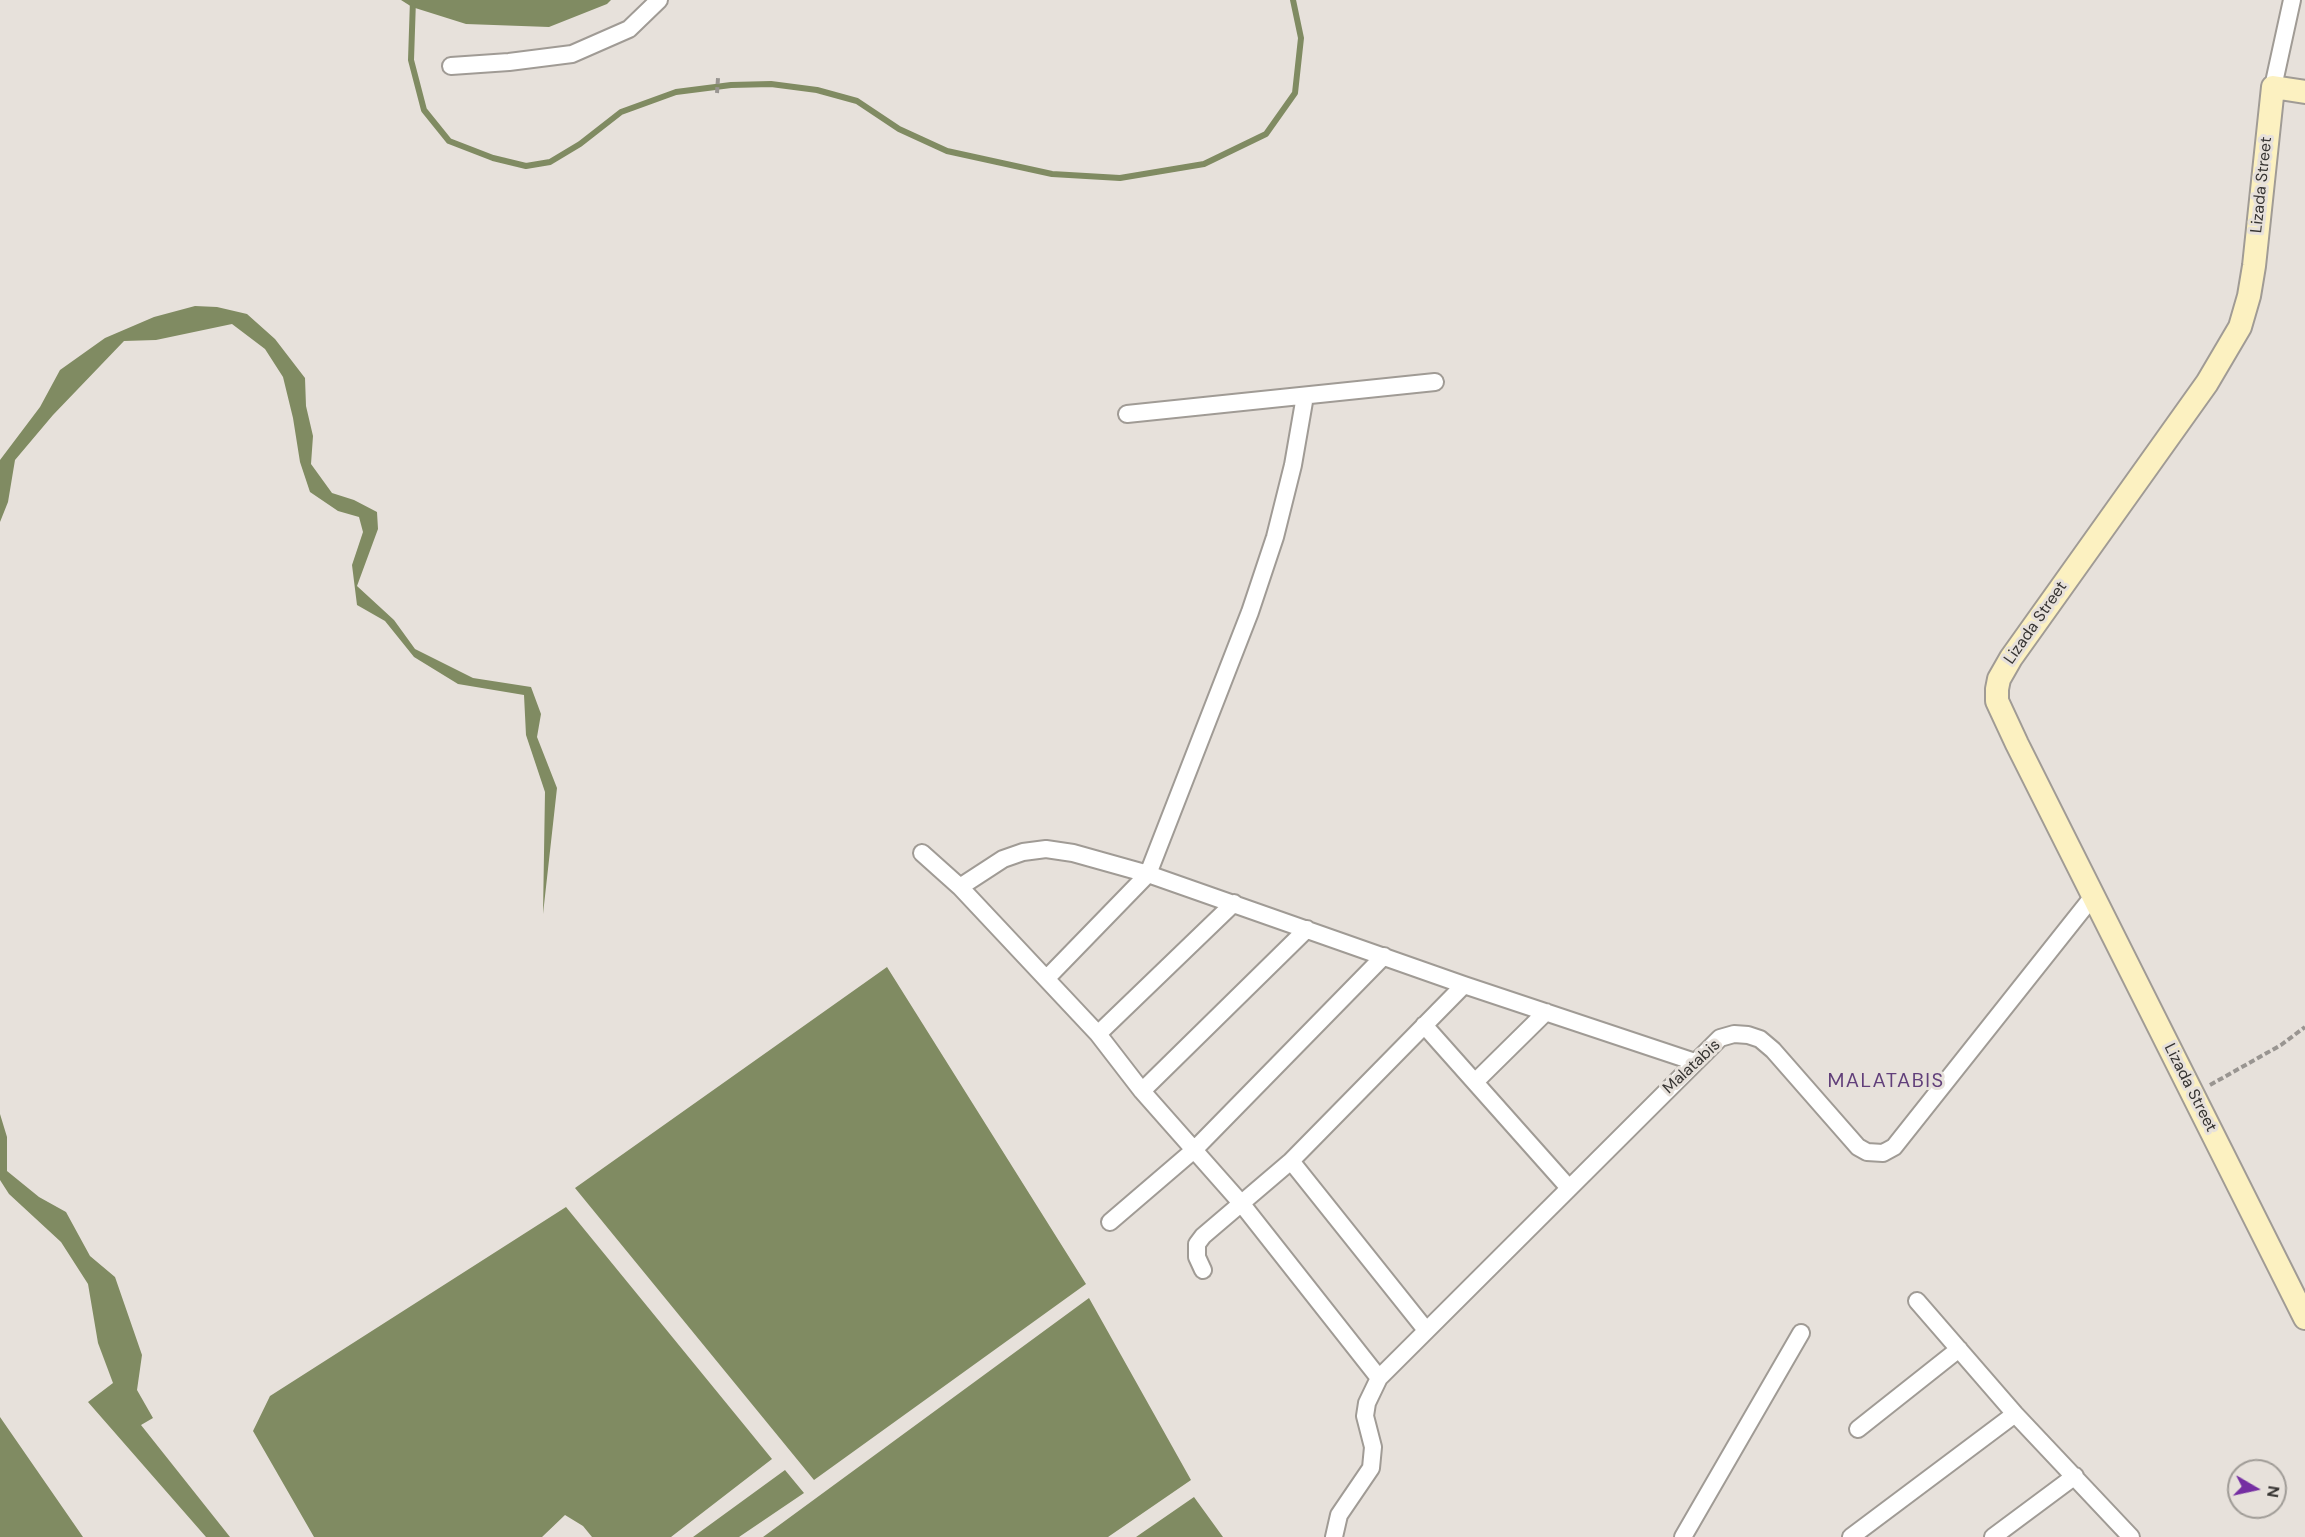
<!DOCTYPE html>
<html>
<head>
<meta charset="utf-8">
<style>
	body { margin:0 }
	#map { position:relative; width:2305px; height:1537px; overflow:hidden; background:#e7e1db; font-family:"DM Sans",sans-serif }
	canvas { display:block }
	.north { position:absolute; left:2227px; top:1459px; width:60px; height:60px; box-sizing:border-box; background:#e7e1db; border:2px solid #a09c97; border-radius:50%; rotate:99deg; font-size:16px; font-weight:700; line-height:24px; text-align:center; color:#363432 }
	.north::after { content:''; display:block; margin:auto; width:21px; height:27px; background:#752ea2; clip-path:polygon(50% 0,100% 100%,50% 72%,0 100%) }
</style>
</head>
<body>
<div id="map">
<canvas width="2305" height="1537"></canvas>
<div class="north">N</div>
</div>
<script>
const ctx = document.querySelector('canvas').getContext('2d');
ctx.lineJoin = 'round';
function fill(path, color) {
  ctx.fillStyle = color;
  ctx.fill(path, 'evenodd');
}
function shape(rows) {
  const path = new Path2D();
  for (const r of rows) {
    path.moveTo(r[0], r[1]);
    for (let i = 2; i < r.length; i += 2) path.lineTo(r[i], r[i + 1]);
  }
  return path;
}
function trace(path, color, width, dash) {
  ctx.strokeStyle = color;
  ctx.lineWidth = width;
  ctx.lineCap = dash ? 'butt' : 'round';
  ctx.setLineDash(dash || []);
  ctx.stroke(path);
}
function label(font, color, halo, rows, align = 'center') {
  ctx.font = font + ' "DM Sans",sans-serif';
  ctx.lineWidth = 6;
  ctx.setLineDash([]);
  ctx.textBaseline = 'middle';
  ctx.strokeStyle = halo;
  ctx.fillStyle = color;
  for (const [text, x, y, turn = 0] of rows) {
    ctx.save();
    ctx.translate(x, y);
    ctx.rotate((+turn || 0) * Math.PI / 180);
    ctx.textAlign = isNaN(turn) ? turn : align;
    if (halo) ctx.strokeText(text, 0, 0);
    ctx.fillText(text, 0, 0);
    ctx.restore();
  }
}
fill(shape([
	[401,0,611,0,607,4,549,27,466,24,412,7],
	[195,306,217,307,247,314,275,339,305,378,306,406,313,436,311,464,332,493,354,500,377,512,378,529,357,586,394,620,415,649,473,678,531,687,541,714,537,737,557,788,543,914,545,792,526,735,524,695,458,684,414,657,385,621,357,605,352,565,363,532,359,517,338,511,310,492,300,462,293,418,283,377,265,349,232,324,156,340,124,341,53,415,15,460,8,502,0,522,0,460,40,407,60,370,105,338,154,317],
	[887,967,1086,1284,814,1480,575,1188],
	[0,1114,7,1137,7,1171,39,1197,66,1212,90,1256,115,1277,142,1355,137,1390,153,1418,141,1425,230,1537,206,1537,88,1402,113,1383,98,1343,88,1284,61,1242,9,1194,0,1180],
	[566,1207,772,1459,671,1537,592,1537,583,1526,565,1515,542,1537,314,1537,253,1431,270,1396],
	[1089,1298,1191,1480,1108,1537,763,1537],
	[0,1417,83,1537,0,1537],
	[785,1470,804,1493,739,1537,693,1537],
	[1194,1497,1223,1537,1136,1537]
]), '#808b62');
trace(shape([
	[413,0,411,60,424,110,449,141,493,158,526,166,550,162,580,144,621,112,676,92,731,85,771,84,817,90,857,101,899,129,947,151,1052,174,1120,178,1204,164,1266,134,1295,93,1301,38,1293,0]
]), '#808b62', 6);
const street = shape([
	[451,66,509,62,572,54,629,29,659,0],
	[2273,87,2292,0],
	[1127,414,1435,382],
	[922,853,960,887,1098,1034,1142,1091,1241,1203,1379,1378],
	[960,887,1003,859,1023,852,1046,849,1073,853,1148,874,1464,985,1695,1062],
	[1047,978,1148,874,1250,612,1275,537,1293,465,1305,396],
	[1424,1025,1569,1188],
	[1098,1034,1234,903],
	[1475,1082,1546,1012],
	[1142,1091,1307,929],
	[1291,1161,1426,1330],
	[1110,1222,1194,1150,1384,956],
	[1203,1270,1197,1257,1197,1244,1203,1236,1291,1161,1464,985],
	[1917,1301,2015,1414,2131,1537],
	[1858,1429,1959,1349],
	[1334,1537,1339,1515,1371,1468,1373,1447,1365,1416,1367,1403,1379,1378,1720,1038,1734,1034,1748,1035,1760,1039,1773,1050,1858,1147,1867,1152,1883,1153,1894,1147,2094,895],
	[1683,1537,1801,1333],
	[1851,1537,2015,1414],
	[1993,1537,2075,1476]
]);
const secondary = shape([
	[2305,92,2273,87,2254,266,2249,296,2240,327,2207,383,2011,658,1999,679,1997,689,1997,701,2017,744,2305,1318]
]);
trace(street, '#a09b95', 20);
trace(secondary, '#a09b95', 26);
trace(shape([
	[717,93,718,78],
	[2210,1085,2281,1045,2305,1027]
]), '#999591', 4, [6, 3]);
trace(street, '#fff', 16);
trace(secondary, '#fcf1c1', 22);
label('16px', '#363432', '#e7e1db', [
	["Lizada Street",2262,185,-84],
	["Lizada Street",2036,623,-55],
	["Malatabis",1692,1067,-43],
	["Lizada Street",2190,1088,63]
]);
ctx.letterSpacing = '1.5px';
label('20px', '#613f7a', '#e7e1db', [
	["MALATABIS",1886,1082]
]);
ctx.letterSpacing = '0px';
</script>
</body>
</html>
